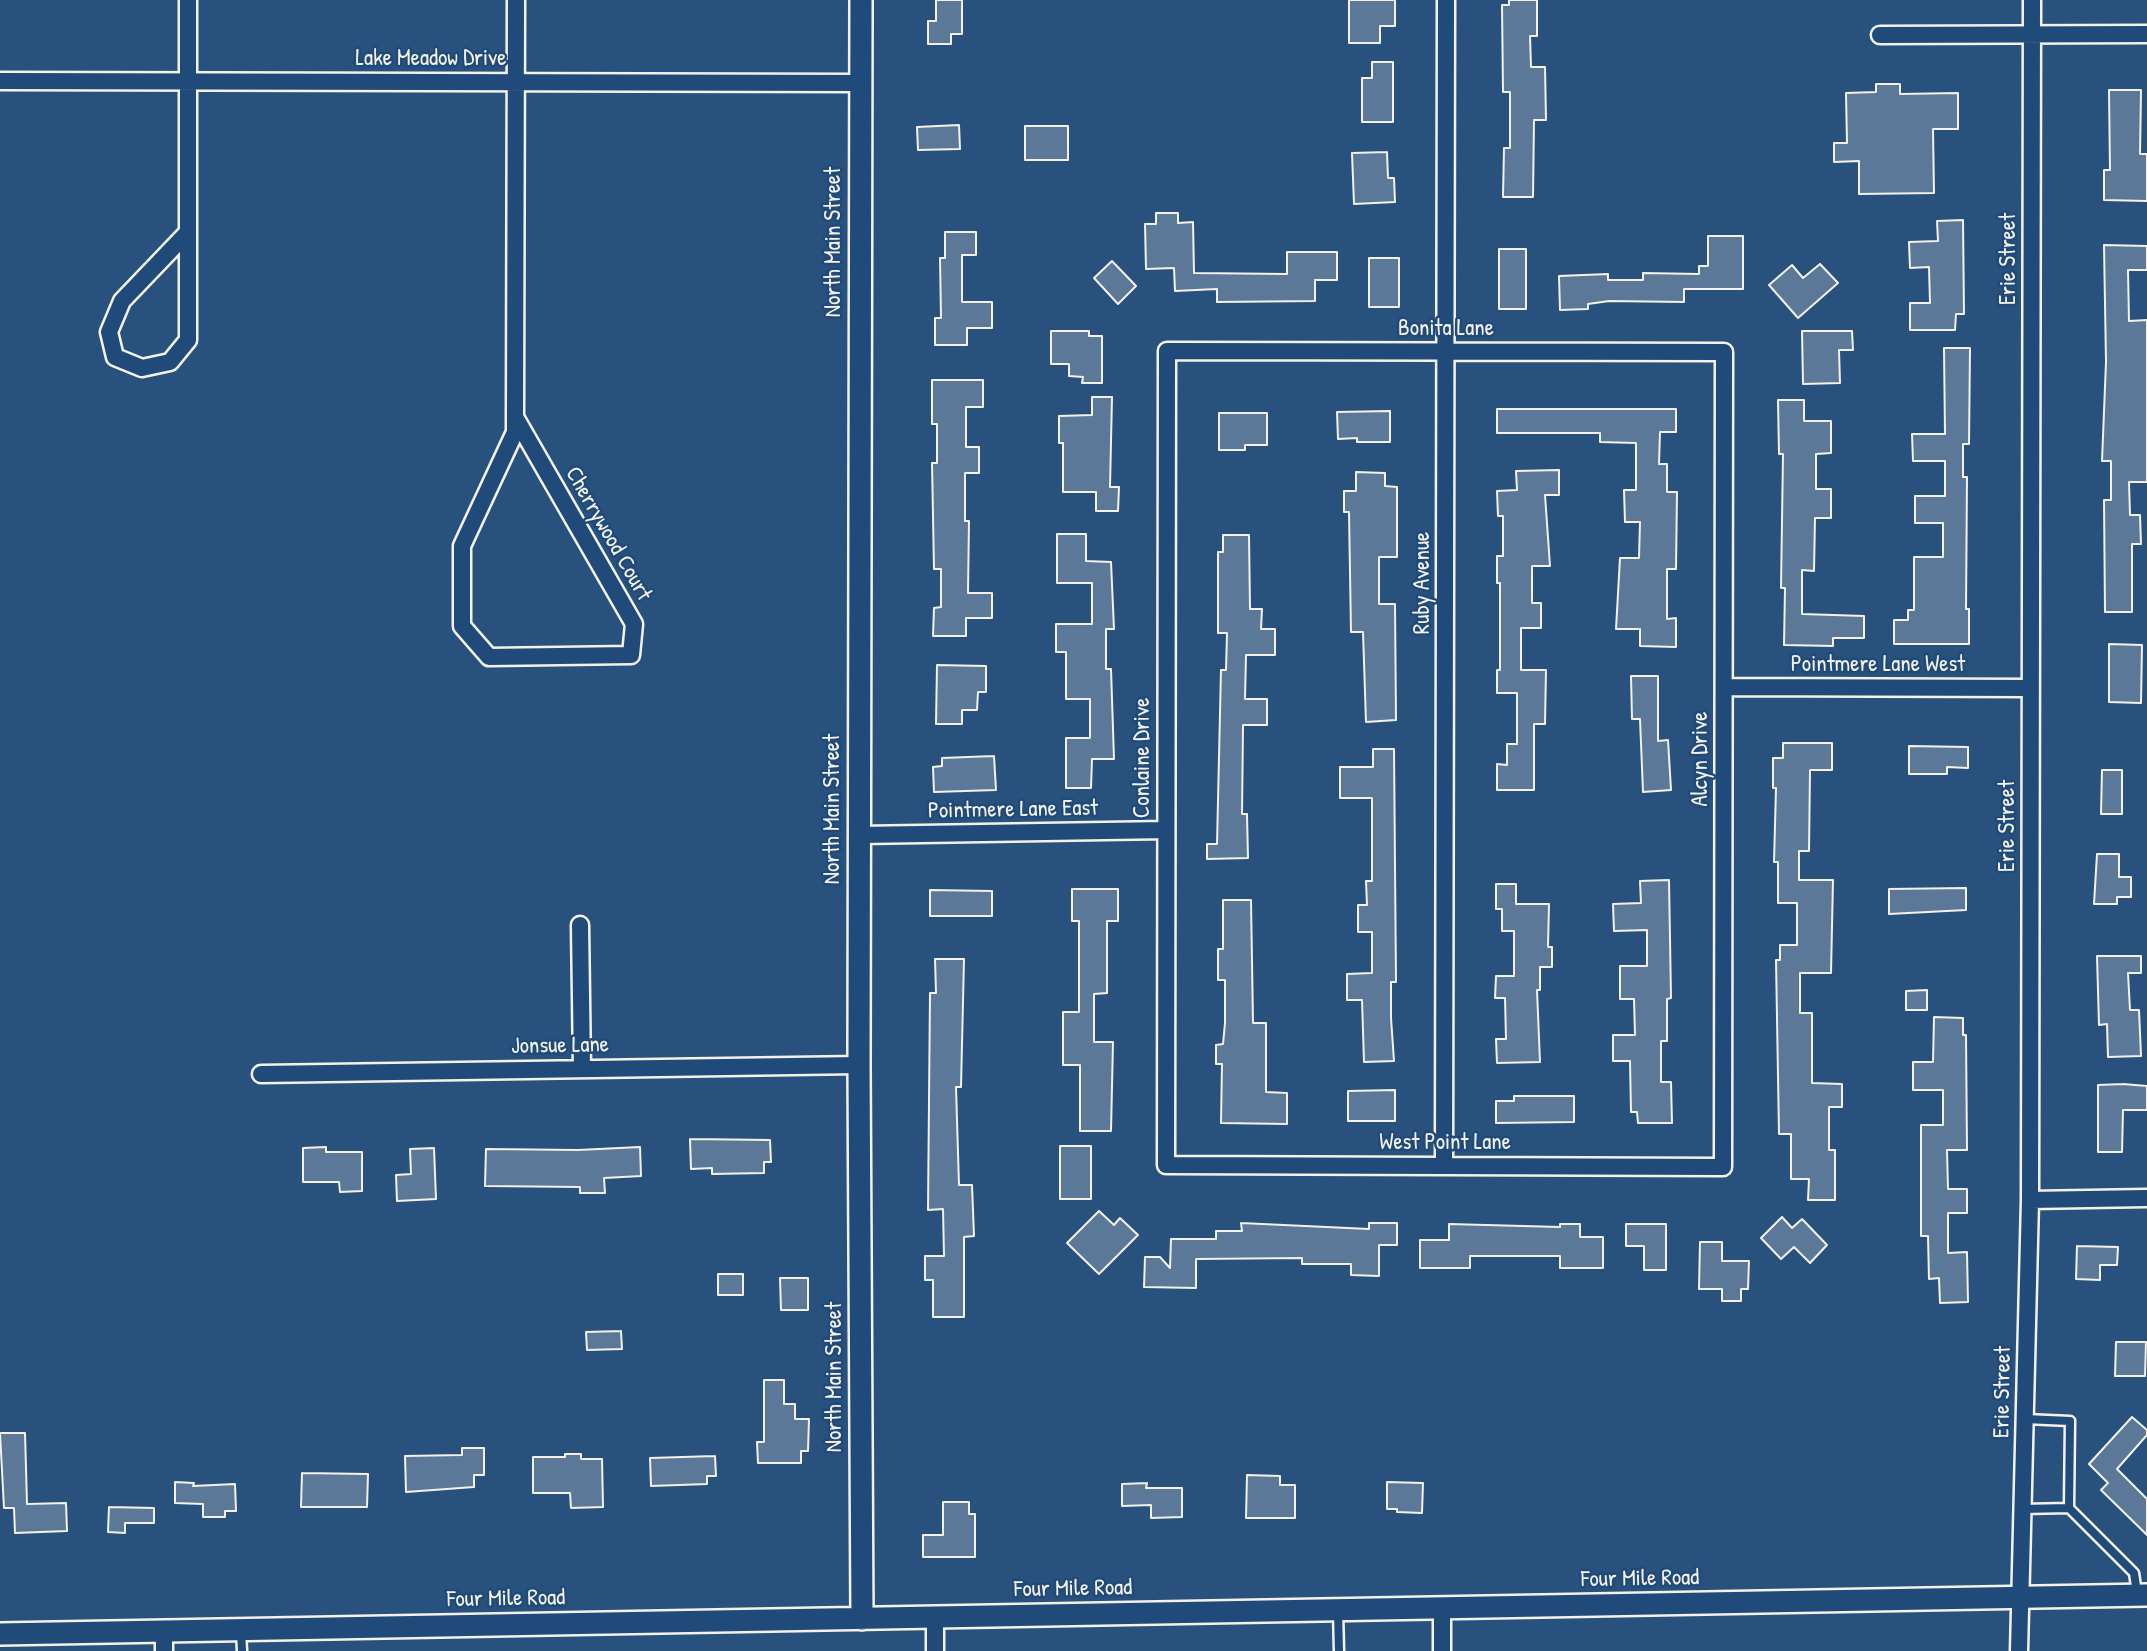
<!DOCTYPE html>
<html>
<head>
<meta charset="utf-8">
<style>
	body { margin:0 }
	canvas { display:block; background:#28517e }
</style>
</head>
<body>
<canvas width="2147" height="1651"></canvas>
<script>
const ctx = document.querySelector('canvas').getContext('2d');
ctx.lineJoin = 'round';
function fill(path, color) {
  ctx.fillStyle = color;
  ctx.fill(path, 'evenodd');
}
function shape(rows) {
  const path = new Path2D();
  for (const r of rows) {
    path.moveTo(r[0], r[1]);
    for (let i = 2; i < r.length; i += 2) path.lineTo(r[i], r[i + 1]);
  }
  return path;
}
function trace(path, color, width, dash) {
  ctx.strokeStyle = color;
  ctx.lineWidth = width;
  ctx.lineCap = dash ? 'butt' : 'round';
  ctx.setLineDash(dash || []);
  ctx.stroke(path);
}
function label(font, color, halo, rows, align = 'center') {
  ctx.font = font + ' "Patrick Hand",sans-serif';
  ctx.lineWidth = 5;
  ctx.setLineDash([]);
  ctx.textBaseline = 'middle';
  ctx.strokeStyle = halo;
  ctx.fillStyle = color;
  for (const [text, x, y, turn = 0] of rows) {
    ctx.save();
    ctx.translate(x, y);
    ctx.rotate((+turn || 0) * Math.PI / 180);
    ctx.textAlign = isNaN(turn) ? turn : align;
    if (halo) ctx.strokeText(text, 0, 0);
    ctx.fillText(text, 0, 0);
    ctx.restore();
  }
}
const building = shape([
	[936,0,962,0,962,34,951,34,951,44,928,44,928,21,936,21,936,0],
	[1349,0,1395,0,1395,26,1380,26,1380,43,1349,43,1349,0],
	[1509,0,1537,0,1537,36,1530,36,1531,67,1545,67,1546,120,1534,120,1533,197,1503,197,1504,148,1510,148,1510,92,1503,92,1502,5,1509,5,1509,0],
	[1372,62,1393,62,1393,122,1362,122,1362,78,1372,78,1372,62],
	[1876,84,1900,84,1900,94,1958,93,1958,129,1933,129,1934,193,1859,194,1859,161,1834,162,1834,143,1847,143,1846,93,1876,92,1876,84],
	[2109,90,2141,90,2140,154,2147,154,2147,201,2104,200,2104,170,2110,170,2109,90],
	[959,125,960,149,918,150,917,127,959,125],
	[1025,126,1068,126,1068,160,1025,160,1025,126],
	[1387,152,1388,178,1394,178,1395,202,1354,204,1352,153,1387,152],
	[1156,213,1178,213,1178,223,1193,222,1194,273,1287,274,1287,252,1337,252,1337,280,1315,280,1315,301,1217,302,1217,289,1175,291,1174,268,1146,269,1145,224,1156,224,1156,213],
	[1963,220,1964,314,1956,314,1955,330,1910,330,1910,303,1930,303,1929,267,1910,268,1909,242,1938,241,1937,221,1963,220],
	[945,232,976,232,976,255,962,255,962,302,992,302,992,328,967,328,967,345,935,345,935,318,941,318,940,258,945,258,945,232],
	[1708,236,1743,236,1743,289,1684,289,1684,302,1609,301,1588,304,1588,309,1560,310,1559,276,1608,274,1608,280,1643,280,1643,273,1699,274,1699,266,1708,266,1708,236],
	[2104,245,2147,246,2147,270,2128,270,2129,321,2147,320,2147,482,2129,482,2130,515,2140,515,2141,544,2132,544,2132,612,2105,612,2104,500,2111,500,2111,461,2102,461,2106,362,2104,245],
	[1499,249,1526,249,1526,309,1499,309,1499,249],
	[1369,258,1399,258,1399,307,1369,307,1369,258],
	[1112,261,1136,286,1118,304,1094,278,1112,261],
	[1820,264,1838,283,1798,318,1769,285,1792,265,1803,278,1820,264],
	[1051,331,1089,331,1089,336,1102,336,1102,383,1082,383,1083,377,1069,376,1069,364,1051,364,1051,331],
	[1802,331,1852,331,1853,350,1839,350,1840,383,1803,384,1802,331],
	[1944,348,1970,348,1969,444,1963,444,1963,477,1967,477,1966,609,1969,609,1969,644,1894,644,1894,620,1908,620,1908,610,1914,610,1914,557,1943,557,1943,523,1915,523,1915,496,1945,496,1945,461,1913,461,1912,434,1945,434,1944,348],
	[932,380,983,380,983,407,966,407,966,447,979,447,979,473,965,473,965,521,969,521,968,593,992,593,992,618,966,618,966,636,933,636,934,608,941,607,941,569,934,569,932,463,937,463,937,424,932,424,932,380],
	[1092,397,1112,397,1110,487,1119,487,1118,511,1096,511,1096,492,1063,492,1063,443,1059,443,1059,416,1092,415,1092,397],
	[1778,400,1804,400,1804,421,1831,421,1831,453,1816,454,1816,489,1831,489,1831,518,1815,518,1814,571,1802,570,1802,614,1864,616,1864,638,1833,638,1833,646,1784,645,1785,588,1781,588,1783,454,1779,454,1778,400],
	[1497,409,1676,409,1676,432,1660,432,1659,464,1667,464,1667,492,1677,492,1676,569,1667,569,1667,619,1676,618,1676,647,1640,646,1640,629,1616,629,1620,558,1639,558,1640,522,1625,522,1624,490,1636,490,1636,443,1600,442,1600,433,1497,433,1497,409],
	[1390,411,1390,442,1357,442,1357,438,1338,439,1337,412,1390,411],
	[1219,413,1267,413,1267,445,1245,445,1245,450,1219,450,1219,413],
	[1559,470,1559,495,1545,495,1550,566,1532,566,1532,603,1541,603,1541,628,1521,628,1521,670,1546,670,1545,724,1534,724,1534,790,1497,790,1497,764,1507,765,1507,744,1517,744,1517,693,1497,693,1497,670,1500,670,1500,583,1497,583,1497,556,1503,556,1503,516,1498,516,1497,491,1517,490,1516,471,1559,470],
	[1356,472,1385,473,1385,486,1397,487,1397,557,1379,557,1379,604,1395,604,1396,720,1366,722,1363,632,1351,632,1349,512,1344,512,1344,491,1356,491,1356,472],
	[1057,534,1086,534,1086,561,1111,562,1114,629,1106,629,1106,669,1111,669,1114,759,1092,759,1091,788,1066,788,1066,738,1090,738,1090,699,1066,699,1066,652,1056,652,1056,624,1092,624,1092,583,1057,583,1057,534],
	[1223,535,1249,535,1250,609,1262,609,1261,629,1275,629,1275,655,1246,655,1245,699,1267,699,1267,725,1243,725,1242,814,1247,814,1248,858,1207,859,1207,844,1217,844,1221,670,1226,670,1227,633,1218,633,1218,552,1223,552,1223,535],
	[2109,644,2142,645,2141,703,2109,702,2109,644],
	[937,665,986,666,986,692,978,692,977,710,962,710,962,724,936,724,937,665],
	[1631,676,1658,676,1658,741,1668,740,1671,790,1643,792,1640,719,1632,719,1631,676],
	[1783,743,1832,743,1832,770,1810,770,1809,851,1799,851,1799,880,1833,880,1831,973,1800,973,1800,1013,1812,1013,1812,1083,1842,1084,1842,1107,1829,1107,1829,1150,1835,1150,1835,1200,1808,1200,1809,1179,1791,1179,1791,1134,1779,1134,1776,960,1780,960,1780,945,1797,945,1797,903,1778,903,1778,862,1774,862,1776,788,1773,788,1773,758,1783,758,1783,743],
	[1909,746,1968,747,1968,768,1947,767,1947,774,1909,774,1909,746],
	[1373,749,1394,749,1396,982,1391,982,1391,1018,1394,1061,1364,1062,1362,1000,1347,1000,1347,974,1372,973,1372,932,1358,932,1358,905,1367,905,1366,881,1372,881,1372,798,1340,798,1340,767,1373,767,1373,749],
	[994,756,996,790,934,792,933,767,942,766,942,758,994,756],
	[2102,770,2122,770,2122,814,2101,814,2102,770],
	[2097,854,2119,854,2119,877,2131,877,2131,897,2117,897,2117,904,2094,904,2097,854],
	[1669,880,1671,998,1667,999,1667,1041,1661,1041,1661,1082,1671,1082,1672,1123,1638,1123,1637,1112,1631,1112,1630,1061,1613,1061,1613,1035,1635,1035,1634,999,1620,999,1620,966,1647,966,1647,930,1614,931,1613,904,1641,903,1640,881,1669,880],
	[1496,884,1516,884,1516,904,1549,904,1548,947,1552,947,1552,967,1540,967,1540,990,1537,990,1540,1062,1497,1063,1496,1039,1506,1039,1505,998,1495,998,1496,976,1514,976,1514,931,1502,931,1502,909,1496,909,1496,884],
	[1966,888,1966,910,1889,914,1889,889,1966,888],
	[1072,889,1118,889,1118,921,1107,921,1107,993,1094,994,1094,1042,1113,1042,1111,1131,1080,1131,1080,1065,1063,1065,1063,1012,1079,1012,1079,921,1072,921,1072,889],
	[930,890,992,891,992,916,930,916,930,890],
	[1223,900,1251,900,1253,1023,1266,1023,1266,1092,1287,1093,1287,1124,1221,1123,1222,1064,1216,1064,1216,1045,1223,1044,1225,1023,1225,980,1218,980,1218,949,1223,949,1223,900],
	[2097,956,2141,956,2141,973,2128,973,2130,1010,2139,1010,2141,1056,2108,1057,2107,1024,2099,1025,2097,956],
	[935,959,964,959,961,1087,956,1087,959,1185,972,1185,974,1236,964,1237,964,1317,933,1317,933,1280,925,1280,925,1256,944,1256,943,1209,928,1210,930,993,936,993,935,959],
	[1927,990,1927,1010,1906,1010,1906,991,1927,990],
	[1934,1017,1963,1018,1963,1035,1966,1035,1967,1150,1947,1150,1948,1189,1967,1189,1967,1213,1948,1213,1948,1253,1967,1252,1968,1302,1940,1303,1939,1278,1929,1279,1928,1236,1921,1236,1921,1125,1943,1125,1943,1090,1913,1090,1913,1062,1933,1062,1934,1017],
	[2123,1084,2147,1086,2147,1110,2123,1110,2122,1152,2098,1152,2098,1085,2123,1084],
	[1395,1090,1395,1121,1348,1121,1348,1091,1395,1090],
	[1514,1096,1574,1096,1574,1122,1496,1123,1496,1101,1514,1101,1514,1096],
	[690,1139,770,1140,771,1162,764,1162,764,1173,712,1174,712,1168,691,1169,690,1139],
	[1060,1146,1091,1146,1091,1199,1060,1199,1060,1146],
	[326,1147,326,1152,362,1152,362,1191,340,1192,339,1182,303,1182,303,1148,326,1147],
	[640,1147,641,1176,604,1178,605,1193,580,1193,580,1187,485,1186,486,1149,578,1150,640,1147],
	[434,1148,436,1199,397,1201,396,1175,411,1174,410,1149,434,1148],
	[1099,1211,1114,1225,1120,1218,1138,1235,1099,1274,1067,1243,1099,1211],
	[1782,1217,1792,1228,1802,1219,1827,1245,1810,1263,1794,1247,1781,1259,1761,1238,1782,1217],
	[1241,1223,1369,1229,1369,1223,1397,1223,1397,1245,1379,1245,1379,1276,1351,1275,1351,1264,1302,1264,1302,1258,1196,1259,1196,1288,1144,1287,1145,1257,1160,1257,1170,1268,1171,1239,1216,1239,1216,1231,1242,1231,1241,1223],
	[1449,1224,1560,1227,1560,1224,1580,1224,1580,1237,1603,1237,1603,1268,1560,1268,1560,1256,1470,1256,1470,1268,1420,1268,1420,1240,1449,1240,1449,1224],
	[1626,1224,1666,1224,1666,1270,1644,1270,1644,1246,1626,1246,1626,1224],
	[1700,1242,1722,1242,1722,1261,1749,1261,1748,1289,1741,1289,1741,1301,1722,1301,1722,1289,1699,1289,1700,1242],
	[2077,1246,2118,1247,2117,1265,2100,1265,2100,1280,2076,1279,2077,1246],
	[718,1274,743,1274,743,1295,718,1295,718,1274],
	[780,1278,808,1278,808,1310,781,1310,780,1278],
	[621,1331,622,1349,587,1350,586,1332,621,1331],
	[2116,1342,2146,1342,2145,1376,2115,1376,2116,1342],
	[764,1380,784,1380,784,1404,795,1404,795,1419,809,1419,808,1451,801,1451,801,1463,758,1463,757,1442,764,1442,764,1380],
	[2132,1417,2147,1430,2147,1435,2117,1469,2147,1499,2147,1535,2101,1490,2108,1483,2089,1464,2132,1417],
	[0,1433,25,1433,27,1504,66,1503,67,1531,15,1533,14,1508,4,1508,0,1433],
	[462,1448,484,1448,484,1475,474,1475,474,1487,406,1492,405,1456,462,1455,462,1448],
	[565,1454,581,1454,581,1459,602,1459,603,1507,571,1508,570,1493,533,1493,533,1457,565,1457,565,1454],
	[715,1456,716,1476,707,1476,707,1484,651,1486,650,1458,715,1456],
	[302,1473,368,1474,367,1507,301,1507,302,1473],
	[1247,1475,1280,1476,1280,1485,1295,1485,1295,1518,1246,1518,1247,1475],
	[175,1482,194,1483,193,1486,235,1484,236,1511,225,1511,225,1517,203,1517,203,1504,175,1503,175,1482],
	[1387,1482,1423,1483,1422,1513,1397,1512,1397,1509,1387,1509,1387,1482],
	[1147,1483,1146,1488,1182,1488,1182,1517,1151,1518,1151,1505,1122,1506,1122,1484,1147,1483],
	[943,1502,969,1502,969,1514,975,1514,975,1557,923,1557,923,1535,943,1535,943,1502],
	[109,1507,154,1508,154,1523,125,1523,125,1533,108,1532,109,1507]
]);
fill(building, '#5b7899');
trace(building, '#f4f1e8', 2);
const lane = shape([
	[2025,1419,2070,1421,2069,1508,2134,1573,2137,1593],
	[2022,1509,2069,1508],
	[1338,1611,1339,1651],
	[241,1630,242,1651]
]);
const street = shape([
	[1880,35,2147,34],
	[0,81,861,83],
	[188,232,188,340,170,362,142,368,115,357,109,332,122,301,188,232],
	[188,232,188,0],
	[1167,351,1724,352,1723,1167,1166,1165,1167,351],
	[515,417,634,624,631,655,489,657,462,626,462,546,515,432,515,417],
	[515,417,516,0],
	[1724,687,2031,688],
	[860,835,1166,830],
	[580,925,582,1069],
	[261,1074,859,1065],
	[1444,1166,1446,0],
	[2030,1200,2147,1198],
	[164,1631,164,1651],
	[935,1651,935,1618],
	[1442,1651,1442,1609],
	[2019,1651,2030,1200,2032,0]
]);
const secondary = shape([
	[861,0,859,1065,862,1619],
	[0,1634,2147,1595]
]);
trace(lane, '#f4f1e8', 13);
trace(street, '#f4f1e8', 21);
trace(secondary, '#f4f1e8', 26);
trace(lane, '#1f4a7a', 8);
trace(street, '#1f4a7a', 16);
trace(secondary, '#1f4a7a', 21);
label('23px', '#f4f1e8', '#1f4a7a', [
	["Lake Meadow Drive",431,59],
	["North Main Street",834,242,-90],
	["Erie Street",2009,259,-90],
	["Bonita Lane",1446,329],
	["Cherrywood Court",608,534,60],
	["Ruby Avenue",1423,583,-90],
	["Pointmere Lane West",1878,665],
	["Conlaine Drive",1143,758,-90],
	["Alcyn Drive",1701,759,-90],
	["North Main Street",833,809,-90],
	["Pointmere Lane East",1013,810,-1],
	["Erie Street",2008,826,-90],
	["Jonsue Lane",560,1046,-1],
	["West Point Lane",1445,1143],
	["North Main Street",835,1377,-90],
	["Erie Street",2003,1392,-89],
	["Four Mile Road",1640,1579,-1],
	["Four Mile Road",1073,1589,-1],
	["Four Mile Road",506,1599,-1]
]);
</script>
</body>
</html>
